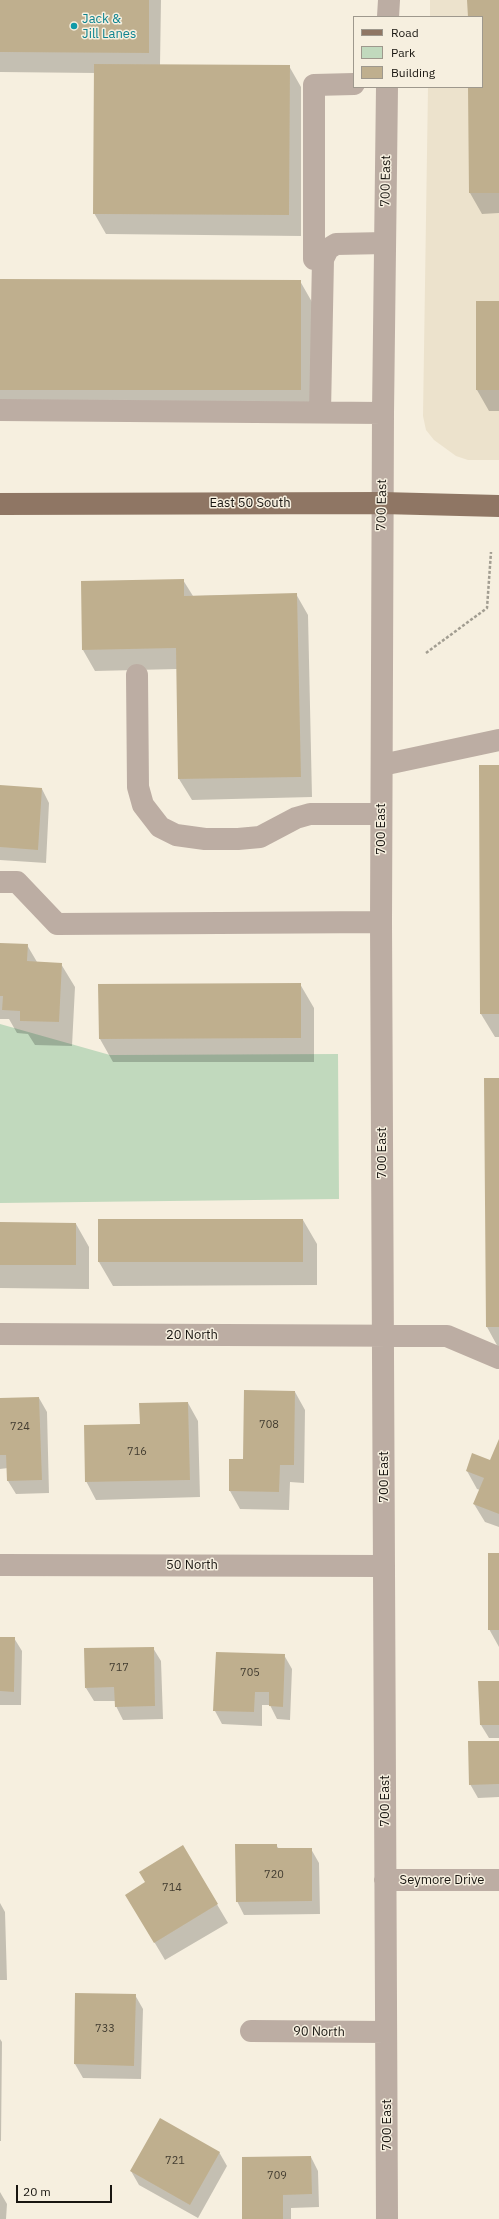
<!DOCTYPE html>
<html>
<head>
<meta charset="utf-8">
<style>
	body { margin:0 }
	#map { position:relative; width:499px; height:2219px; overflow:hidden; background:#f6efdf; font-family:"IBM Plex Sans",sans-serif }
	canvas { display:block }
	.legend { position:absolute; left:353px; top:16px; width:130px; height:72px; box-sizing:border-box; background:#f6efdf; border:1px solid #9e988d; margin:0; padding:5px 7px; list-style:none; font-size:12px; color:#191611 }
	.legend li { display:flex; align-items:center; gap:8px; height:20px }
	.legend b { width:20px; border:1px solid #9e988d }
	.scale { position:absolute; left:16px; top:2185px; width:96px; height:18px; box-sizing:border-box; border:2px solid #191611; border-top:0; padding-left:5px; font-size:12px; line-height:14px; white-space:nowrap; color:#191611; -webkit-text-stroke:3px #f6efdf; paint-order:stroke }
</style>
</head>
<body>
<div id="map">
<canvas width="499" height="2219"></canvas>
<ul class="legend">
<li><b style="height:5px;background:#8f7664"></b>Road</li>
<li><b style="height:11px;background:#c1d9bd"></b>Park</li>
<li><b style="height:11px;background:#bfaf8e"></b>Building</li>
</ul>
<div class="scale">20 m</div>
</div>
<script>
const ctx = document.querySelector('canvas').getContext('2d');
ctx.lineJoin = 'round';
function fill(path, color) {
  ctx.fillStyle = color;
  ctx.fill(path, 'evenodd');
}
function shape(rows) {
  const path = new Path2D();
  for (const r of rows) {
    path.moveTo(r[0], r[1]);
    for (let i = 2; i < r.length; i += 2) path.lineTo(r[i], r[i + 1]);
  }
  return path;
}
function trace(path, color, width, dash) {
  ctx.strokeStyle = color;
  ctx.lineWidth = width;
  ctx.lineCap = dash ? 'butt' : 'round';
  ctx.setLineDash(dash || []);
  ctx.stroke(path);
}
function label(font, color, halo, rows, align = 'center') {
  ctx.font = font + ' "IBM Plex Sans",sans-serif';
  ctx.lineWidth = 3;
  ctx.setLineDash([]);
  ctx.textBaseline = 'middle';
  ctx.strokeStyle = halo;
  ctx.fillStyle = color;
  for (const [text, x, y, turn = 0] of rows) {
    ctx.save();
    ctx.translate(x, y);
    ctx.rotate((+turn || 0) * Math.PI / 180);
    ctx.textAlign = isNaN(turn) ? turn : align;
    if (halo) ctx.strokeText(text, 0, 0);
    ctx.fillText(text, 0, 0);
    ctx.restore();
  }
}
fill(shape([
	[430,0,499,0,499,460,468,460,456,456,434,440,426,430,423,416,428,87,482,87,482,17,430,17]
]), '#ece2cc');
fill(shape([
	[0,1024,110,1055,338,1054,339,1199,0,1203]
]), '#c1d9bd');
fill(shape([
	[0,0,161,0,160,65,289,66,301,87,301,236,106,234,94,213,95,73,0,72],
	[468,0,499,0,499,213,482,214,470,193,469,87,482,87,482,17,469,17],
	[0,280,300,281,312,302,312,411,0,410],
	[499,302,499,411,489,411,477,390],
	[183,580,193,596,296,594,308,615,312,797,192,800,179,779,177,669,95,671,83,650],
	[499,766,499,1037,495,1037,481,1014],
	[0,786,42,789,49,803,46,863,0,860],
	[0,944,27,945,37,962,61,964,75,987,72,1046,35,1045,28,1034,17,1033,9,1019,0,1019],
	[300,984,314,1008,314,1062,113,1062,100,1039],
	[485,1079,499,1079,499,1349,487,1327],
	[303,1220,317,1244,317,1285,113,1286,99,1262],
	[0,1223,76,1224,89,1247,89,1289,0,1288],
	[295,1392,305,1410,304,1483,290,1482,289,1510,240,1509,230,1491,230,1460,244,1460],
	[39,1398,47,1412,49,1493,16,1494,8,1481,8,1468,0,1469,0,1399],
	[188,1403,198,1421,200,1497,96,1500,86,1481,141,1425],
	[499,1441,499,1527,485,1522,474,1504,480,1490,477,1489,467,1471,491,1462],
	[499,1554,499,1647,489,1629],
	[0,1638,14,1638,22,1651,21,1705,0,1705],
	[153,1648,161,1661,163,1719,123,1720,116,1706,115,1701,94,1701,86,1688],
	[284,1655,292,1669,290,1720,277,1719,270,1705,262,1705,262,1726,222,1724,215,1711],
	[479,1682,499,1682,499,1738,489,1738,481,1725],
	[499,1742,499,1797,478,1798,470,1784],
	[276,1845,279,1849,311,1849,319,1863,320,1914,244,1915,237,1901],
	[183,1847,228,1923,165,1960,137,1913,146,1883],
	[0,1903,5,1912,7,1980,0,1980],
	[76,1994,135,1995,143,2009,141,2079,83,2078,75,2064],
	[0,2039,2,2042,1,2141,0,2141],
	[219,2152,227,2166,198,2218,139,2185,131,2171],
	[311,2157,318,2171,319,2207,291,2208,291,2219,243,2219],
	[0,2192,7,2204,6,2219,0,2219]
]), '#0003');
fill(shape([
	[0,0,149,0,149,53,0,52],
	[467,0,499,0,499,193,469,193,468,87,482,87,482,17,468,17],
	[94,64,290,65,289,215,93,214],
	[0,279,301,280,301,390,0,390],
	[476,301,499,301,499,390,476,390],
	[184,579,184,596,297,593,301,777,178,779,176,648,82,650,81,581],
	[479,765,499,765,499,1014,480,1014],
	[0,785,42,788,38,850,0,847],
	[0,943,28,944,27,961,62,963,59,1022,20,1021,20,1011,2,1010,3,996,0,996],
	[301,983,301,1038,99,1039,98,984],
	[484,1078,499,1078,499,1327,486,1327],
	[98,1219,303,1219,303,1262,98,1262],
	[0,1222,76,1223,76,1265,0,1265],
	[244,1390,295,1391,294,1465,280,1465,279,1492,229,1491,229,1459,243,1459],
	[39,1397,42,1480,7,1481,6,1455,0,1455,0,1398],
	[188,1402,190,1480,85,1482,84,1425,140,1424,139,1403],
	[499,1439,499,1514,473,1504,484,1478,466,1471,472,1453,490,1460],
	[488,1553,499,1553,499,1630,488,1630],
	[0,1637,15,1637,14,1692,0,1691],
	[154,1647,155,1706,115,1707,114,1687,85,1688,84,1648],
	[216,1652,285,1654,283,1707,269,1706,269,1692,255,1692,254,1712,213,1711],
	[478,1681,499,1681,499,1725,480,1725],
	[468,1741,499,1741,499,1784,469,1785],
	[235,1844,277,1844,277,1848,312,1848,312,1901,236,1902],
	[183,1845,218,1904,154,1943,125,1895,145,1882,139,1872],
	[75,1993,136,1994,134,2066,74,2064],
	[160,2118,220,2152,190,2205,130,2171],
	[311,2156,312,2194,283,2195,283,2219,242,2219,242,2157]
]), '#bfaf8e');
trace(shape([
	[426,653,487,608,491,552]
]), '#a29d91', 2.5, [3, 2]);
trace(shape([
	[388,17,389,0],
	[323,259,328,249,336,244,385,243],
	[0,410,383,413],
	[320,412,323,259,314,259,314,85,354,84],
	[137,675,138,787,143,805,160,827,176,835,205,839,238,839,260,837,296,818,310,814,381,814],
	[382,765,499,740],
	[0,882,17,882,57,924,381,922],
	[0,1334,447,1336,499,1358],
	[0,1565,384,1566],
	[385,1880,499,1880],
	[251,2031,386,2032],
	[387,2219,381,922,383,413,387,87]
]), '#bcada3', 22);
trace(shape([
	[0,504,382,503,499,506]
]), '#8f7664', 22);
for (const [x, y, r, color] of [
	[74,26,4,"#0f9aa8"]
]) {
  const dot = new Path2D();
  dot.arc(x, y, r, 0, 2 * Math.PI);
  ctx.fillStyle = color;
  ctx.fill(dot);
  trace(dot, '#f6efdf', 1.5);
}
label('11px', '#423c30', null, [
	["708",269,1425],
	["724",20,1427],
	["716",137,1452],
	["717",119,1668],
	["705",250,1673],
	["720",274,1875],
	["714",172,1888],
	["733",105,2029],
	["721",175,2161],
	["709",277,2176]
]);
label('13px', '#0d838f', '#f6efdf', [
	["Jack &",82,19],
	["Jill Lanes",82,34]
], 'left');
label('13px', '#191611', '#f6efdf', [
	["700 East",386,181,-89],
	["East 50 South",250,503],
	["700 East",382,505,-89],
	["700 East",381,829,-90],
	["700 East",382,1153,-90],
	["20 North",192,1335],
	["700 East",384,1477,-90],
	["50 North",192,1565],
	["700 East",385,1801,-90],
	["Seymore Drive",442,1880],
	["90 North",319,2032,1],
	["700 East",387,2125,-90]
]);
</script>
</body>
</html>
